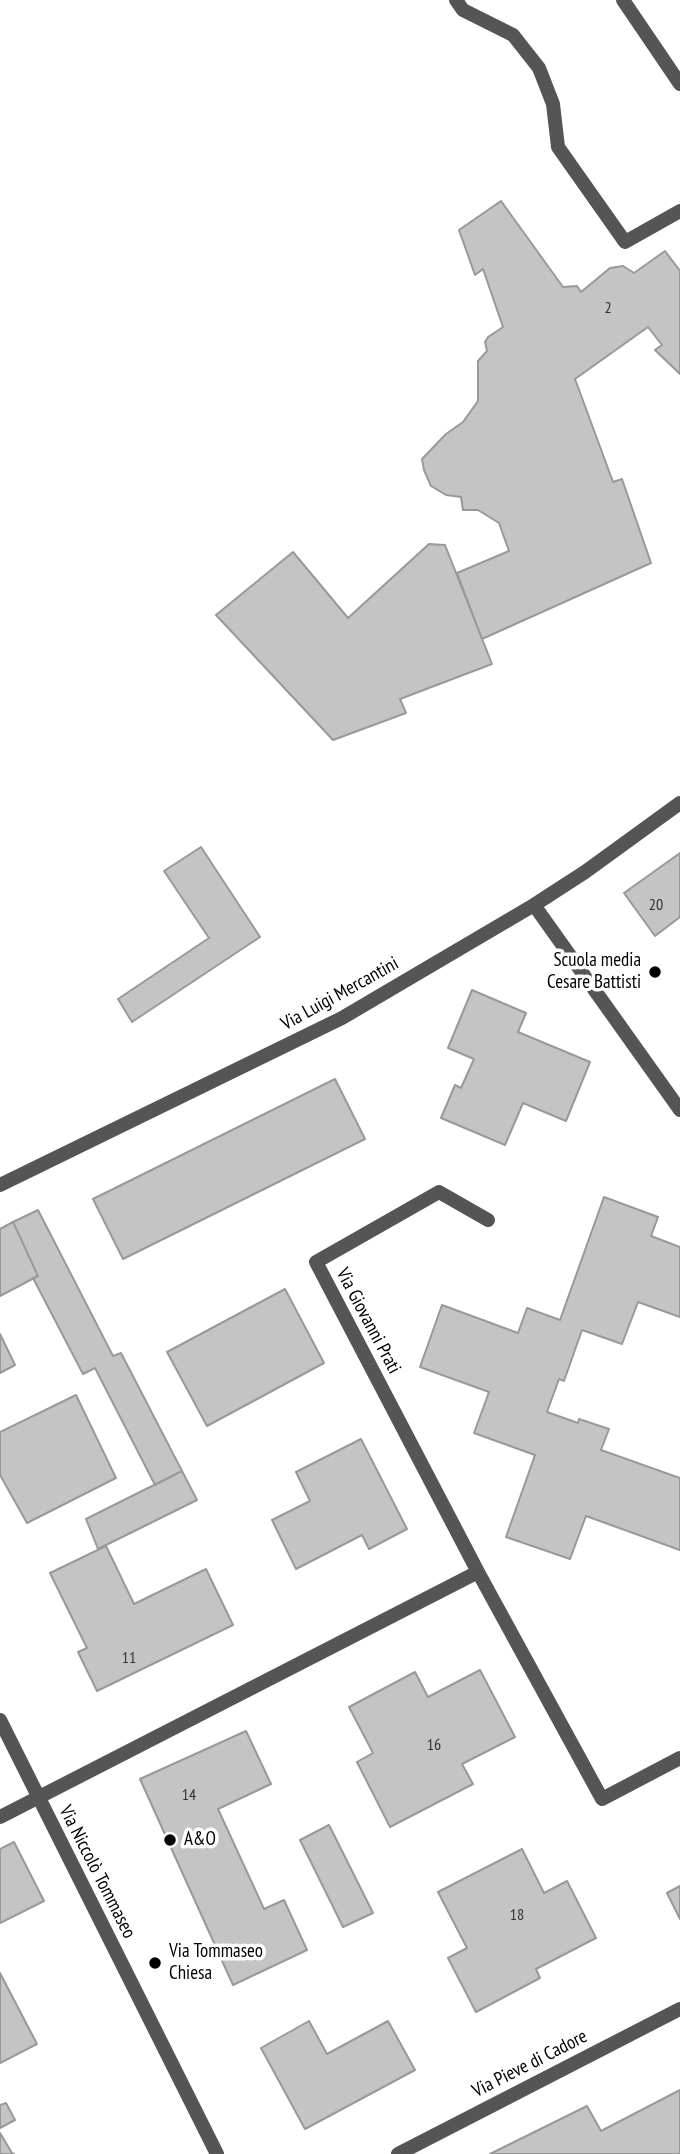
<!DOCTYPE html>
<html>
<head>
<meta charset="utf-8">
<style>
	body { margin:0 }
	canvas { display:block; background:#fff }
</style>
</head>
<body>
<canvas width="680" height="2154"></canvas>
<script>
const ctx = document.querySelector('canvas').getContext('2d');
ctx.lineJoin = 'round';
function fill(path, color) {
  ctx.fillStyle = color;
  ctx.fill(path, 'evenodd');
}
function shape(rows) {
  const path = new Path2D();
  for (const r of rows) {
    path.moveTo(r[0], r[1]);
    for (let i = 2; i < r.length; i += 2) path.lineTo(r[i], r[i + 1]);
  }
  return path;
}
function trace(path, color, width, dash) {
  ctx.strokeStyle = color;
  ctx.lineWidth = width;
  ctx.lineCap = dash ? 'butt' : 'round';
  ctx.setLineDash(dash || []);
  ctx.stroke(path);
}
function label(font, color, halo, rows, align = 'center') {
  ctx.font = font + ' "PT Sans Narrow",sans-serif';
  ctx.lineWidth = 7;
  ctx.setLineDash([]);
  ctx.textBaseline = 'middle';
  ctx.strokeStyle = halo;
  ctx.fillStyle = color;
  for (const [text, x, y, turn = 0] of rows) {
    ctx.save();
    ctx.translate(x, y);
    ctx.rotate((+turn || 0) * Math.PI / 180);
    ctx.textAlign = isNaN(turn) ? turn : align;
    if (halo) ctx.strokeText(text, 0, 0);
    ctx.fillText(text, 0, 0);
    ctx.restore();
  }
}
const building = shape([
	[501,201,563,287,577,286,581,292,610,268,623,266,634,273,665,251,680,271,680,374,655,350,662,345,648,327,575,379,613,482,622,479,651,563,482,639,457,573,509,551,499,523,478,510,463,510,461,497,446,495,431,486,424,470,422,459,446,434,463,422,478,401,478,361,487,351,485,342,488,337,503,327,483,269,475,275,459,230,501,201],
	[429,544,445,545,492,664,400,699,406,713,333,740,216,615,293,552,348,618,429,544],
	[201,847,260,937,132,1022,118,999,209,938,164,871,201,847],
	[680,853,680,917,655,936,624,893,680,853],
	[472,990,526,1013,518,1032,590,1062,566,1121,523,1103,505,1145,441,1118,455,1085,461,1088,474,1059,448,1048,472,990],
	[335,1079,365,1139,123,1259,93,1199,335,1079],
	[604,1197,658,1217,651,1236,680,1247,680,1317,638,1302,622,1344,582,1330,564,1381,559,1379,547,1412,578,1423,579,1419,609,1429,601,1450,680,1478,680,1550,586,1516,570,1559,506,1537,535,1455,474,1433,489,1392,420,1367,442,1305,518,1333,527,1308,560,1320,604,1197],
	[38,1210,113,1356,121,1353,182,1471,155,1485,95,1368,83,1374,33,1278,38,1276,13,1222,38,1210],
	[13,1222,38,1276,0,1296,0,1229,13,1222],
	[285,1289,324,1363,207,1426,167,1352,285,1289],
	[0,1334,15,1365,0,1373,0,1334],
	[76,1395,116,1478,27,1523,0,1475,0,1432,76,1395],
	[361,1439,407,1529,369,1549,362,1535,296,1569,272,1520,310,1501,296,1472,361,1439],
	[182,1471,197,1500,98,1549,86,1519,182,1471],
	[106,1546,134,1604,206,1569,233,1625,97,1691,78,1652,87,1648,50,1573,106,1546],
	[480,1670,515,1737,462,1764,473,1784,390,1827,357,1762,373,1753,349,1707,415,1672,428,1697,480,1670],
	[246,1731,271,1784,218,1809,264,1909,284,1900,307,1950,233,1985,140,1779,246,1731],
	[329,1825,373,1913,343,1927,300,1840,329,1825],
	[14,1842,44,1901,0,1923,0,1849,14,1842],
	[522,1849,544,1893,567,1881,596,1938,536,1969,540,1978,476,2012,448,1958,467,1948,438,1892,522,1849],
	[680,1886,680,1919,667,1893,680,1886],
	[0,1973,37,2044,0,2063,0,1973],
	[309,2021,327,2054,388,2021,415,2070,305,2129,261,2048,309,2021],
	[680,2090,680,2154,490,2154,587,2106,601,2131,680,2090],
	[6,2103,15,2120,0,2128,0,2105,6,2103],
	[0,2133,12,2153,14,2154,0,2154,0,2133]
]);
fill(building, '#c4c4c4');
trace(building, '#999', 2);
trace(shape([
	[456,0,463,10,513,35,539,68,553,104,558,147,625,242,680,211]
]), '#555', 14);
trace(shape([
	[623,0,680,84],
	[534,905,680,1110],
	[0,1185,342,1018,534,905,585,872,680,803],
	[478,1572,316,1262,439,1192,488,1220],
	[0,1720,217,2154],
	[0,1817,478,1572,602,1799,680,1758],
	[398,2154,680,2009]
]), '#555', 14);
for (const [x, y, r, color] of [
	[655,972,7,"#000"],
	[170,1840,7,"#000"],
	[155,1963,7,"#000"]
]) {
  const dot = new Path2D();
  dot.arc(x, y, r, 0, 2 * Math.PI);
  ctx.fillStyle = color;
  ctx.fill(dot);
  trace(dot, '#fff', 2.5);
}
label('16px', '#313131', null, [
	["2",608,308],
	["20",656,905],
	["11",129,1658],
	["16",434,1745],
	["14",189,1795],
	["18",517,1915]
]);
label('19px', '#000', '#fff', [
	["Scuola media",641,961,"right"],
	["Cesare Battisti",641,983,"right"],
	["A&O",184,1840],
	["Via Tommaseo",169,1952],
	["Chiesa",169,1974]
], 'left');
label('19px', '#000', '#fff', [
	["Via Luigi Mercantini",340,994,-29],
	["Via Giovanni Prati",368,1321,62],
	["Via Niccolò Tommaseo",97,1872,63],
	["Via Pieve di Cadore",530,2064,-27]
]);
</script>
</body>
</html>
